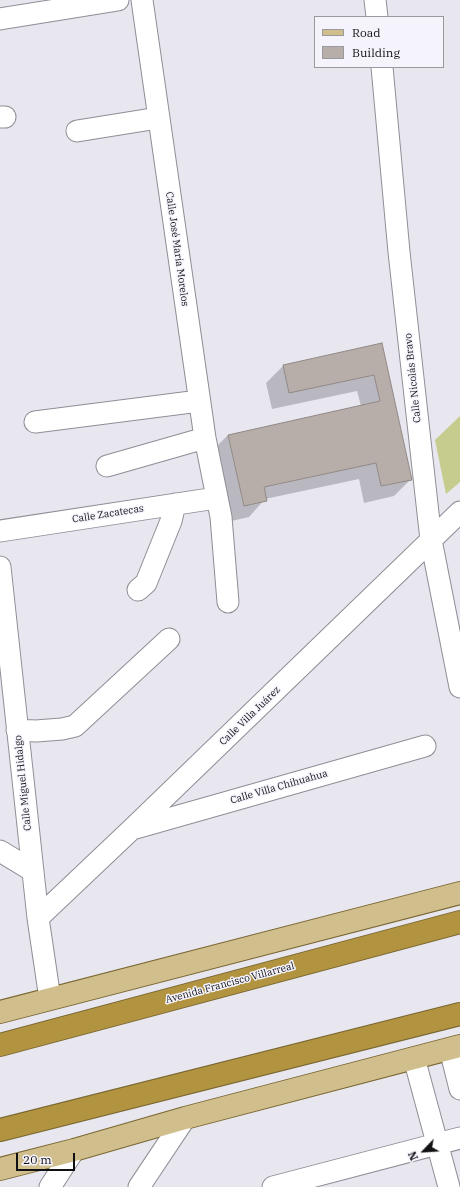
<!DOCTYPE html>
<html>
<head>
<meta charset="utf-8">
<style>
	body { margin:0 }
	#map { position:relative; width:460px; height:1187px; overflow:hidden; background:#e8e7f0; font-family:"IBM Plex Serif",serif }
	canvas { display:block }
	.legend { position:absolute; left:314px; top:16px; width:130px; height:52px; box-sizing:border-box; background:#f5f4fd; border:1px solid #9a99a0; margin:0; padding:5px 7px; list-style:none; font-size:12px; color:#111114 }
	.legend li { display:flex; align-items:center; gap:8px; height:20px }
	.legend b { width:20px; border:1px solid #9a99a0 }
	.north { position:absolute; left:404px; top:1131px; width:40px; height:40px; -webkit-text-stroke:3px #f5f4fd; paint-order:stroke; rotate:245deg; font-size:11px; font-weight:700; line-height:16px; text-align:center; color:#111114 }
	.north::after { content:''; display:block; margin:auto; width:14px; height:18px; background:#111114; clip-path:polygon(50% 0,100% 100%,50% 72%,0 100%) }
	.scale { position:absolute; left:16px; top:1153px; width:59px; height:18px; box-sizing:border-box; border:2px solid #111114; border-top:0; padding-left:5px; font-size:12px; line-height:14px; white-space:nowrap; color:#111114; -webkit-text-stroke:3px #f5f4fd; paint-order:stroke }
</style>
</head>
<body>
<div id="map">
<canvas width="460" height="1187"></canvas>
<ul class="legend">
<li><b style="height:5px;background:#d0be8c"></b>Road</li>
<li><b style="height:11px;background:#b7aeaa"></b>Building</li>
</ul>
<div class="north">N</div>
<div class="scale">20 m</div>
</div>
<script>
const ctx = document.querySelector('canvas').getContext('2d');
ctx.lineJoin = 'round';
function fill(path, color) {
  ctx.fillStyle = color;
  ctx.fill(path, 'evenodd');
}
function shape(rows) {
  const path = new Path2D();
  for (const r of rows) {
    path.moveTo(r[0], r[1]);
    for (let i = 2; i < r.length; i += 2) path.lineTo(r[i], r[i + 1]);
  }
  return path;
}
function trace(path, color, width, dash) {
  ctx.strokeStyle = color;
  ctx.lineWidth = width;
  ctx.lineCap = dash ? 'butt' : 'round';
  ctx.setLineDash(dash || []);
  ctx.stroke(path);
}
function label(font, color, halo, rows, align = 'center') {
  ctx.font = font + ' "IBM Plex Serif",serif';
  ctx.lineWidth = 3;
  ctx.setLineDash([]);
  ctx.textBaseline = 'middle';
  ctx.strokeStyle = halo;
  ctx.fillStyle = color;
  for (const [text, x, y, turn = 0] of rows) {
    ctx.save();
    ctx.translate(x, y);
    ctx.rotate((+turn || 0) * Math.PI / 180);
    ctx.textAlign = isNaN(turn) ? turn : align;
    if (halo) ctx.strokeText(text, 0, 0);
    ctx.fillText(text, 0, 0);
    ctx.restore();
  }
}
fill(shape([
	[460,416,460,482,446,494,435,440]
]), '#c6cc8d');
fill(shape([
	[381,345,411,479,394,496,364,503,359,479,265,499,249,517,227,522,211,452,228,435,361,406,357,391,272,409,266,383,283,366]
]), '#0003');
const building = shape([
	[382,343,412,480,381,486,376,463,264,487,267,501,244,506,228,435,380,401,374,375,289,393,283,365,382,343]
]);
fill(building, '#b7aeaa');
trace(building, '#918985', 1);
const minor = shape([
	[142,0,205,438,221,517,228,602],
	[375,0,377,17],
	[0,19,118,0],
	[382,67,399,252,431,540,460,687],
	[0,117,5,117],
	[77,131,158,118],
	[35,422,199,401],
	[107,466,205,438],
	[0,531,216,498],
	[0,567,38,918,50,999],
	[138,590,146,583,171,521,175,504],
	[17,730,36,731,62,729,75,726,169,639],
	[136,828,425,746],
	[0,851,33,871],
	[38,918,133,828,460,512],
	[450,1049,460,1089],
	[414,1058,449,1187],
	[50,1187,74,1150],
	[139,1187,185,1118],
	[273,1187,460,1138]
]);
const major = shape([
	[0,1012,460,893],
	[0,1169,74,1150,185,1118,460,1046]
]);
const highway = shape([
	[0,1045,460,922],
	[0,1130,460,1014]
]);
trace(minor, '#8f8e96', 23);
trace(major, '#796631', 24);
trace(highway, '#796631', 24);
trace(minor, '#fff', 21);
trace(major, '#d0be8c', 22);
trace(highway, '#b19340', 22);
label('10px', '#111114', '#f5f4fd', [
	["Calle José María Morelos",177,249,82],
	["Calle Nicolás Bravo",413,378,-96],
	["Calle Zacatecas",108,514,-9],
	["Calle Villa Juárez",250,716,-44],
	["Calle Miguel Hidalgo",23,783,-96],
	["Calle Villa Chihuahua",279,787,-16],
	["Avenida Francisco Villarreal",230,983,-15]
]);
</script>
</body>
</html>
